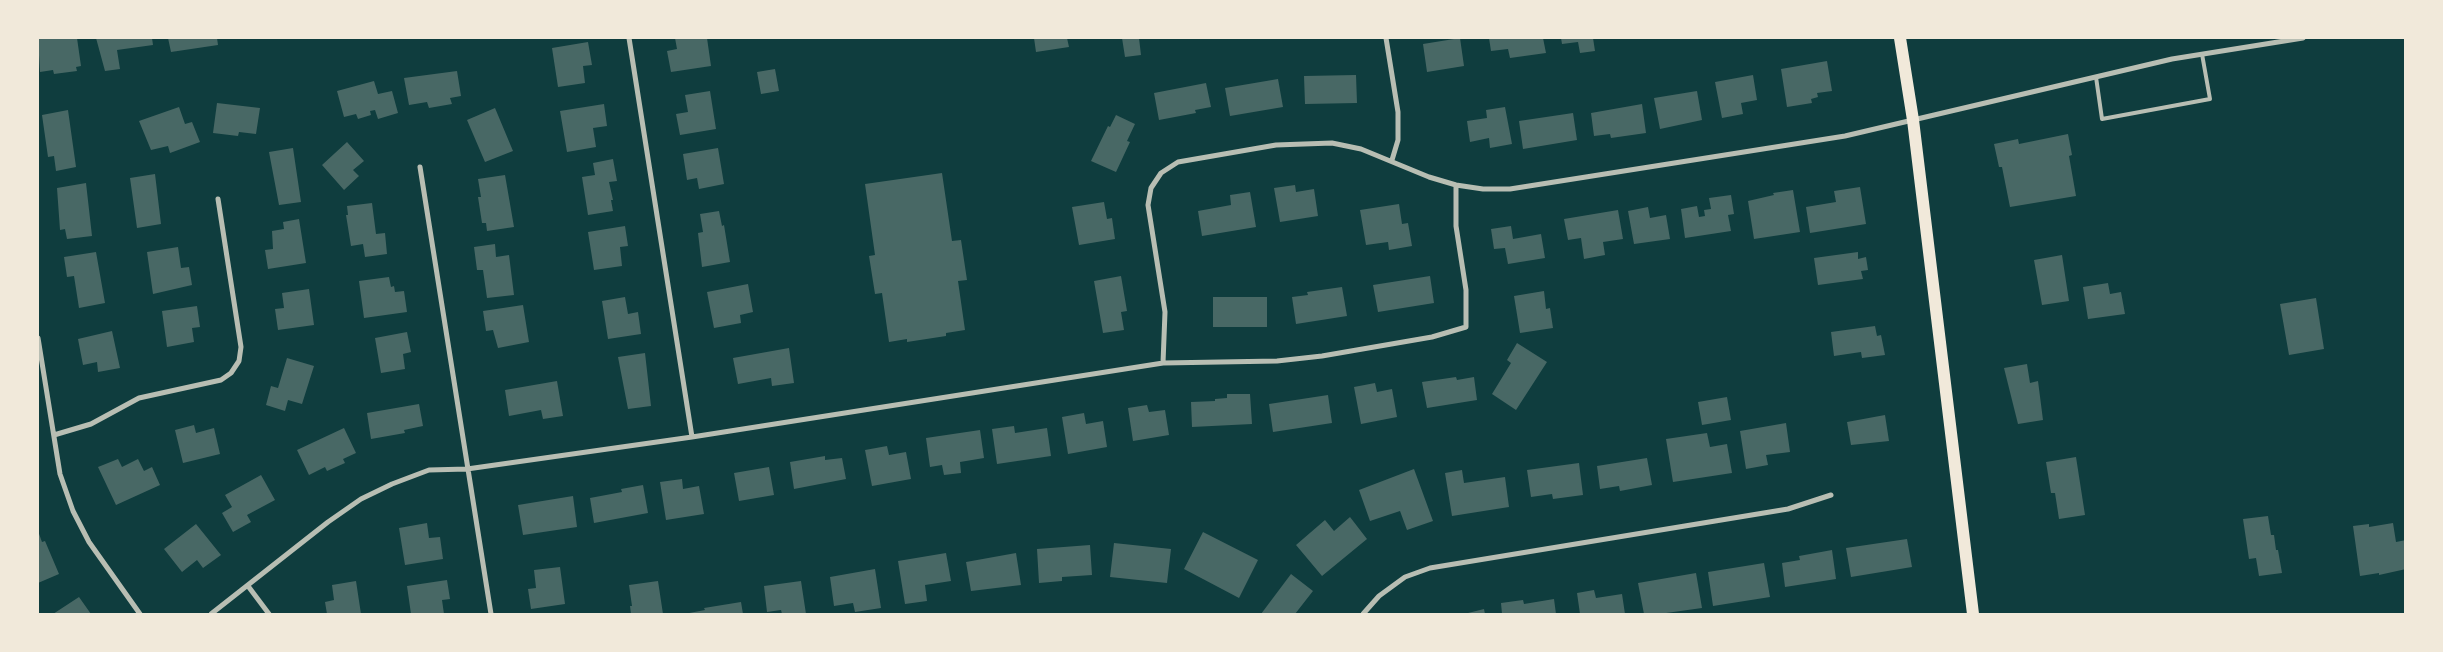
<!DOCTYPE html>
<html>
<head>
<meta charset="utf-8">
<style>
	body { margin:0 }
	#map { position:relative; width:2443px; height:652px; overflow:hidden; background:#0f3d3e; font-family:"Source Sans 3",sans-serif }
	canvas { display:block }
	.frame { position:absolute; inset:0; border:39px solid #f1e9da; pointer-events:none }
</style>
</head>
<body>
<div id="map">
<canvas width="2443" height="652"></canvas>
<div class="frame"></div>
</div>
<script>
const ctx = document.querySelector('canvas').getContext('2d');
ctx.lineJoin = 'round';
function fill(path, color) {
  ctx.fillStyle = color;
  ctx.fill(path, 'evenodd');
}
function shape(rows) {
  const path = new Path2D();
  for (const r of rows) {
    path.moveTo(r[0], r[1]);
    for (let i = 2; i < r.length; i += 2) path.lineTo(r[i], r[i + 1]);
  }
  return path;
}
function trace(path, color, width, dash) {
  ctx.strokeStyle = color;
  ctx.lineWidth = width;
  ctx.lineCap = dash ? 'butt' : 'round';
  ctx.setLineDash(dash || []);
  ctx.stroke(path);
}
fill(shape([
	[38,38,77,38,81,66,76,67,77,71,54,74,53,70,40,72],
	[96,38,152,38,153,45,117,50,120,69,105,71],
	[168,38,217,38,218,45,171,52],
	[675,38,707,38,711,66,671,72,667,51,677,49],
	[1034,38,1067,38,1069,47,1036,52],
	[1122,38,1139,38,1141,55,1125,57],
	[1460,38,1464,66,1427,72,1423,44],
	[1489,38,1543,38,1546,53,1510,58,1508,49,1491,51],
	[1561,38,1593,38,1595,51,1580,53,1578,42,1562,44],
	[588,42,592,65,583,66,585,83,558,87,552,48],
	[1827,61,1832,91,1817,93,1818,97,1811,99,1812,103,1787,107,1781,69],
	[775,69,779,91,761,94,757,72],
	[457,71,461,96,450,98,452,104,429,108,427,102,409,105,404,78],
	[1356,75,1357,103,1305,104,1304,76],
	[1753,75,1757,100,1741,103,1743,114,1722,118,1715,82],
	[1278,79,1283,107,1230,116,1225,88],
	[374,81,378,94,392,91,398,113,378,119,375,110,370,111,371,115,358,119,356,114,344,117,337,91],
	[1206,83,1211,107,1195,110,1196,113,1159,120,1154,93],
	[710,91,716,129,680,135,676,114,688,112,685,95],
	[1697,91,1702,120,1660,129,1654,98],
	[217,103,260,108,256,134,239,132,238,136,213,133],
	[604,104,607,126,593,128,596,147,567,152,560,111],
	[1642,104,1646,133,1611,138,1610,134,1594,136,1591,113],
	[179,107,185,124,192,122,200,142,170,153,168,146,151,150,139,121],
	[1505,107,1512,144,1490,148,1489,138,1470,142,1467,121,1487,118,1486,110],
	[495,108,513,151,485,162,467,120],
	[68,110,76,167,56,171,54,156,48,157,42,115],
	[1573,113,1577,140,1523,149,1519,121],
	[1116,115,1135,124,1127,141,1130,142,1116,172,1091,161,1108,126,1110,127],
	[2068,134,2072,155,2069,156,2076,196,2010,207,2002,167,1999,167,1994,144,2018,139,2019,144],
	[347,142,364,161,353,170,359,176,344,190,322,165],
	[293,148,301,202,279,205,269,152],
	[718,148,724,184,699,189,697,178,687,180,683,154],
	[613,159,617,181,609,182,613,200,611,200,613,211,588,215,582,177,595,175,593,163],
	[942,173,952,241,961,240,967,280,958,281,965,330,946,333,946,336,907,342,907,339,889,342,882,293,875,294,869,256,875,255,865,184],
	[155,174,161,224,137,228,130,178],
	[505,175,514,227,487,231,486,223,482,223,478,197,481,197,478,179],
	[86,183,92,236,67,239,65,229,60,230,57,188],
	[1295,185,1296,192,1314,189,1318,216,1280,222,1274,188],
	[1860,187,1866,224,1810,233,1806,207,1836,202,1834,191],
	[1793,190,1800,232,1754,239,1748,201,1774,195,1773,193],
	[1250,192,1256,227,1202,236,1198,211,1231,205,1230,195],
	[1731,195,1734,214,1728,215,1731,231,1685,238,1681,209,1697,206,1699,217,1705,216,1704,210,1711,209,1709,198],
	[1104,202,1107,219,1112,218,1115,239,1079,245,1072,207],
	[372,203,376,234,385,233,387,254,365,257,363,244,351,246,346,215,348,215,347,206],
	[1399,204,1402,224,1408,223,1412,246,1389,250,1388,242,1366,245,1360,210],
	[1648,207,1650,218,1666,215,1670,239,1634,244,1628,211],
	[1618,210,1623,239,1603,242,1605,255,1584,259,1581,238,1568,240,1564,219],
	[719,211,722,226,724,225,730,262,702,267,698,233,703,232,700,214],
	[299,219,306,263,268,269,265,250,273,249,272,231,284,229,283,222],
	[625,226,628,246,620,247,622,266,594,270,588,232],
	[1511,226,1513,239,1541,234,1545,258,1508,264,1505,248,1494,249,1491,229],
	[495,244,496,257,509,255,514,295,487,298,483,270,477,270,474,247],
	[178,247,181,268,189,267,192,285,153,294,147,252],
	[96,252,105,303,79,308,74,276,67,277,64,257],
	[1858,252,1858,259,1866,257,1868,270,1861,271,1863,279,1818,285,1814,258],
	[2062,255,2069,301,2042,305,2034,260],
	[1121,276,1127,311,1121,312,1124,330,1103,333,1094,281],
	[1430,276,1434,303,1378,312,1373,285],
	[389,277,391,287,394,286,395,292,404,291,407,312,364,318,359,281],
	[2108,283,2110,294,2121,292,2125,314,2088,319,2083,287],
	[748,284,753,312,740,315,741,323,714,328,707,292],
	[1342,287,1347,316,1296,324,1292,297,1308,295,1307,292],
	[309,289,314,325,278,330,275,309,284,308,282,293],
	[1544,291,1546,309,1550,308,1553,328,1520,333,1514,296],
	[625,297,628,314,638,312,641,334,608,339,602,301],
	[1213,297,1267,297,1267,327,1213,327],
	[2316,298,2324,349,2289,355,2280,304],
	[523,305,529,342,498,348,493,330,486,331,483,311],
	[197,306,200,327,192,328,194,342,167,347,162,311],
	[1875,326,1877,336,1881,335,1885,355,1862,358,1861,352,1834,356,1831,332],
	[112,331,120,368,98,372,97,362,83,365,78,339],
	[407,332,411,352,403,354,405,369,381,373,375,338],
	[1517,343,1547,362,1516,410,1492,394,1511,363,1507,360],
	[789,348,794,383,772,386,771,378,738,384,733,358],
	[645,353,651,406,628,409,618,357],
	[287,358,314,366,302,404,288,400,285,411,266,405,271,386,278,388],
	[2027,364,2030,383,2038,381,2043,420,2018,424,2004,368],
	[1456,377,1457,380,1474,377,1477,400,1427,408,1422,382],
	[557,381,563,416,543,419,541,410,509,416,505,390],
	[1375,383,1377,392,1392,389,1397,417,1361,424,1354,387],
	[1227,394,1250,394,1252,424,1192,427,1191,402,1215,401,1215,399,1227,398],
	[1328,395,1332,423,1273,432,1269,404],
	[1727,397,1731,420,1702,425,1698,402],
	[419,404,423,426,404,430,405,433,371,439,367,413],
	[1147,405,1149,412,1165,410,1169,435,1133,441,1128,408],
	[1084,413,1086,424,1103,421,1107,447,1068,454,1062,417],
	[1885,415,1889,441,1851,445,1847,422],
	[1786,423,1790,452,1766,455,1768,465,1746,469,1740,431],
	[194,425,196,433,214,428,220,454,183,463,175,430],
	[1014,426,1015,433,1047,428,1051,456,997,464,992,429],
	[344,428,356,453,343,459,345,463,327,471,325,467,309,475,297,450],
	[980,430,984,458,960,462,961,473,944,475,942,465,930,467,926,438],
	[1707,433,1710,447,1727,444,1732,473,1673,482,1666,439],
	[887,446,889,455,906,452,911,479,872,486,865,450],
	[825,456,825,460,842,458,846,479,794,489,790,462],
	[2076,457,2085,515,2059,519,2055,493,2051,493,2046,462],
	[1647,458,1652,485,1620,491,1619,486,1600,489,1597,466],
	[118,459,122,467,138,459,144,471,152,467,160,485,116,505,98,467],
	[1579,463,1583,495,1553,499,1552,494,1531,497,1527,470],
	[769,467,774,495,739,501,734,473],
	[1414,469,1433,521,1407,530,1400,511,1370,521,1359,490],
	[1462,470,1464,483,1505,477,1509,507,1452,516,1445,473],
	[261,475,275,500,247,515,251,522,233,532,222,513,232,507,225,495],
	[682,479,683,489,699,486,704,514,666,520,660,482],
	[643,485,648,513,594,523,590,498,622,492,621,489],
	[573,496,577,527,523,535,518,505],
	[2268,516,2271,535,2274,535,2276,550,2278,550,2282,573,2259,576,2256,558,2249,559,2243,519],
	[1350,517,1367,539,1322,576,1296,545,1325,520,1334,531],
	[427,523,429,538,440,537,443,559,405,565,399,528],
	[2393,523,2396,542,2406,540,2406,569,2379,575,2379,573,2360,576,2353,526,2369,524,2369,527],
	[196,524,221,555,203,568,197,560,182,572,164,549],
	[38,531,42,542,45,541,59,574,38,583],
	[1203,532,1258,560,1239,598,1184,569],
	[1907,539,1912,567,1851,577,1846,548],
	[1114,543,1171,549,1167,583,1110,577],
	[1090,545,1092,575,1062,577,1062,581,1039,583,1037,549],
	[1832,550,1836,579,1785,587,1782,563,1800,560,1799,556],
	[946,553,951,581,925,585,927,601,905,604,898,561],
	[1016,553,1021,585,971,591,966,562],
	[1764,563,1770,597,1713,606,1708,572],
	[560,567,565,604,531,609,528,589,536,588,534,570],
	[875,569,881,608,855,612,853,603,834,606,830,577],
	[1696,573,1702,608,1659,614,1644,614,1638,583],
	[1291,574,1313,591,1295,614,1261,614],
	[447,580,450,599,442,600,444,614,411,614,407,586],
	[356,581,361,614,327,614,325,602,334,600,332,585],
	[658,581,663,614,631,614,630,606,632,606,629,585],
	[801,581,806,614,782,614,781,610,767,612,764,586],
	[1594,590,1596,598,1622,594,1625,614,1580,614,1577,593],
	[79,597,91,614,53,614],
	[1554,599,1556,614,1502,614,1501,603,1523,600,1524,604],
	[741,602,743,614,684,614,705,610,704,608],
	[1484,609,1485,614,1464,614]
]), '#486865');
trace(shape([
	[2096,77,2102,119,2210,99,2202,54]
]), '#b8beb3', 4);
trace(shape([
	[629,38,692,437],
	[1386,38,1398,112,1398,140,1392,160],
	[420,167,491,614],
	[38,338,60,474,73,511,89,542,140,614],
	[1163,363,1165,312,1148,205,1151,188,1161,173,1178,162,1276,145,1332,143,1361,149,1429,177,1456,185,1483,189,1510,189,1845,136,2172,59,2303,38],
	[54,435,91,424,139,398,221,380,231,373,239,361,241,347,218,199],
	[248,586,269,614],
	[211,614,328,522,361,499,392,484,429,470,467,469,692,437,1163,363,1277,361,1322,356,1432,337,1466,327,1466,290,1456,226,1456,185],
	[1363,614,1379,596,1405,577,1430,568,1788,509,1831,495]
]), '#b8beb3', 5);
trace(shape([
	[1900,38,1913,120,1973,614]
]), '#f1e9da', 12);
</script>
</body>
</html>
